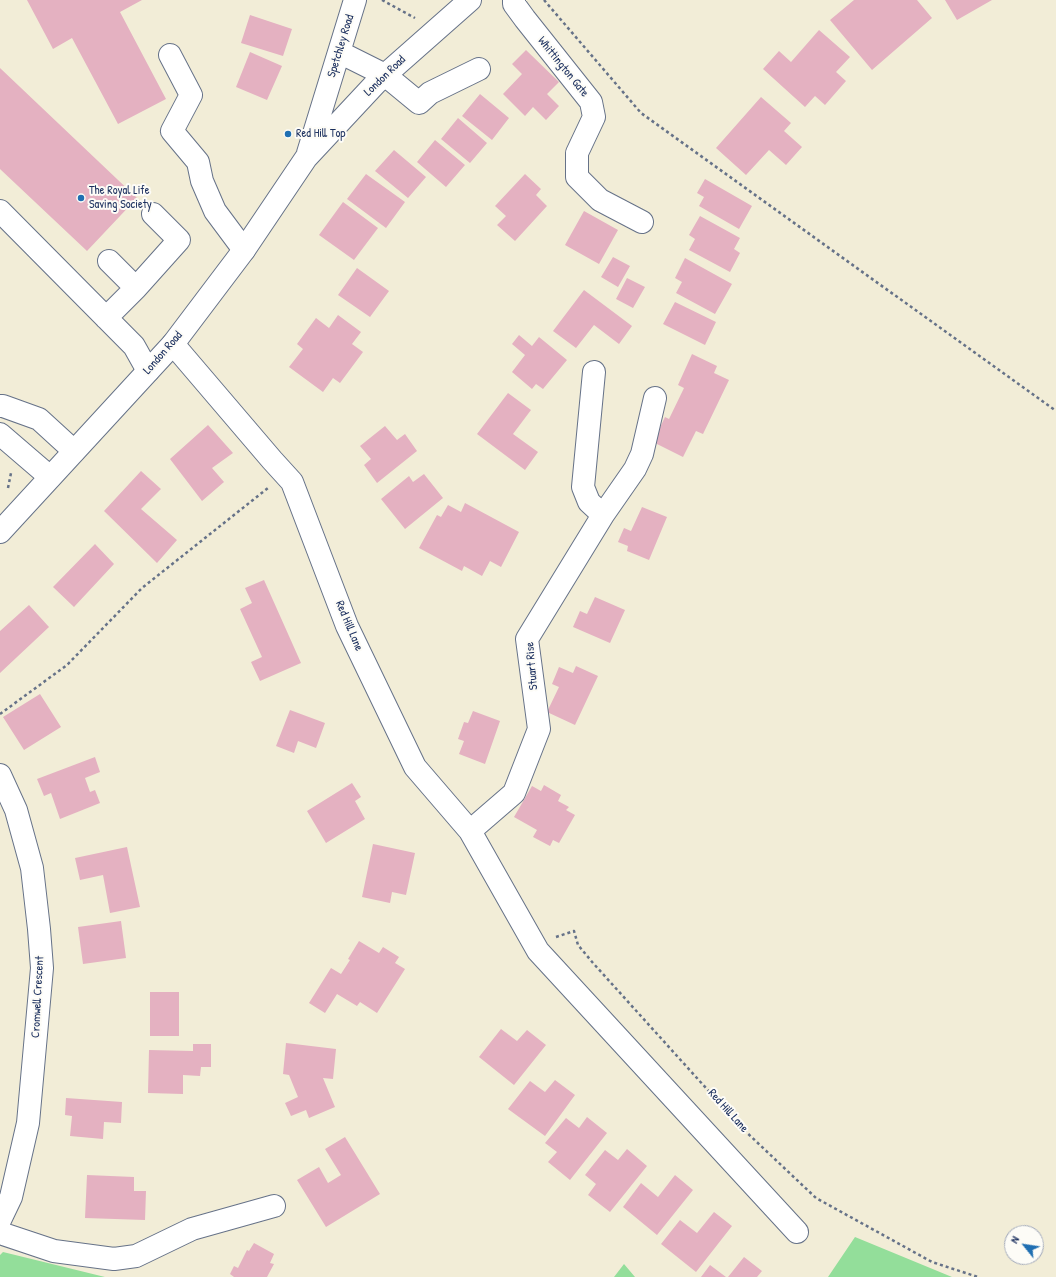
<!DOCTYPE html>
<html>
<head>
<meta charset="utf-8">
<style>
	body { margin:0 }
	#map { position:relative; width:1056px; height:1277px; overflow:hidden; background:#f2edd7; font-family:"Patrick Hand",sans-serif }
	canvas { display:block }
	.north { position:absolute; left:1004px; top:1225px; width:40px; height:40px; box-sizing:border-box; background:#fdfcf7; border:1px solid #a3aaba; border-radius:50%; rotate:300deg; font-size:11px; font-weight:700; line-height:16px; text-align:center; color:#1b2f5e }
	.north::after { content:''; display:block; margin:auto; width:14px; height:18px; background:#1f6fb2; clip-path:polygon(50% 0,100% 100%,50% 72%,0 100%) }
</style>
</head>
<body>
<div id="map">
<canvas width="1056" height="1277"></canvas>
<div class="north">N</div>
</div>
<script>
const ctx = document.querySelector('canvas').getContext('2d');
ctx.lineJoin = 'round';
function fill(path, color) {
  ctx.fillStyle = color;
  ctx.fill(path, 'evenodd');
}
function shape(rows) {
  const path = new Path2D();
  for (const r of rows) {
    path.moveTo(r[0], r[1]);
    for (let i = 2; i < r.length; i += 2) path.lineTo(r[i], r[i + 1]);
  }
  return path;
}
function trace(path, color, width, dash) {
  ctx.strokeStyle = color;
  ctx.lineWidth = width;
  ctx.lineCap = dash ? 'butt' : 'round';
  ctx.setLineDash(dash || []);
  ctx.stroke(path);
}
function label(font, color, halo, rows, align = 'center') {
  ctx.font = font + ' "Patrick Hand",sans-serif';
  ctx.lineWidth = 4;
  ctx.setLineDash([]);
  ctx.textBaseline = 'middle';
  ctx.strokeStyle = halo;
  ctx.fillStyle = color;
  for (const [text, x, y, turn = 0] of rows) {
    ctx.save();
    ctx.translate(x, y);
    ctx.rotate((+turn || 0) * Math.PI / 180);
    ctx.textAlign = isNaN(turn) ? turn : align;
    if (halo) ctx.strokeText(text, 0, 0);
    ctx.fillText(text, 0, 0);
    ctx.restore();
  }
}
fill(shape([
	[855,1237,952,1277,828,1277],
	[3,1252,105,1277,0,1277,0,1255],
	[624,1264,635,1277,614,1277]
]), '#93de9a');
fill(shape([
	[27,0,142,0,120,12,166,99,118,124,72,38,53,49],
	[854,0,917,0,932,18,872,70,830,20],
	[945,0,992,0,957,20],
	[250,15,292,29,283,56,241,43],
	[819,30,850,57,836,72,846,81,825,105,815,96,805,107,763,69,779,51,791,62],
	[526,50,559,82,547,94,559,106,546,120,533,107,525,116,503,94,522,74,512,64],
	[250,52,282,66,267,100,236,87],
	[0,68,137,198,87,251,0,169],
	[480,94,509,118,492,140,462,116],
	[761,97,791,123,784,131,802,147,786,165,769,150,746,175,716,148],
	[458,118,487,143,470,163,441,139],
	[435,140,465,165,446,187,417,162],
	[394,150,426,177,408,198,375,171],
	[366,174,405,202,386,228,347,199],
	[525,174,541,189,536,195,547,206,515,241,497,225,506,216,495,206],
	[705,179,752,206,739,229,699,206,704,197,697,193],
	[343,202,378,228,354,260,319,235],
	[584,211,618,230,599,264,565,245],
	[700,216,740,238,734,249,740,253,730,272,689,250,695,239,689,235],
	[613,257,630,266,618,287,601,277],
	[685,258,732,284,715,314,676,293,682,282,675,278],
	[357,268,389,291,370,317,338,295],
	[627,278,645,287,633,308,616,299],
	[584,290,632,326,619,344,594,325,576,348,553,331],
	[675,302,716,322,705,345,663,324],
	[338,315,361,332,352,344,363,352,340,383,333,378,323,392,289,367,303,349,297,344,316,318,329,328],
	[519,335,532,346,539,337,567,360,543,389,536,384,532,389,512,372,525,355,512,344],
	[692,354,717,366,714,373,729,380,703,434,696,431,683,457,653,442,665,417,669,419,684,388,678,385],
	[508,393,531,410,513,434,538,452,525,470,477,434],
	[208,425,233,453,212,468,224,482,202,501,170,459],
	[385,426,397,440,405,434,417,451,377,483,364,465,371,459,360,446],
	[141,471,161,489,141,509,177,540,157,563,104,511],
	[424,474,443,498,405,529,381,499,409,476,413,482],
	[465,503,519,532,501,567,490,561,482,576,464,566,462,571,419,548,437,515,441,517,448,505,461,512],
	[642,507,667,517,649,560,627,551,628,546,618,542,624,528,631,531],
	[95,544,114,564,74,607,53,587],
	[264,580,301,663,260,681,251,662,262,657,240,609,252,603,245,588],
	[595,597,625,610,610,643,573,627,580,611,587,614],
	[29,605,49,627,0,673,0,631],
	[576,666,598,676,575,725,547,712,559,687,552,684,559,667,573,673],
	[40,694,61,727,24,750,3,717],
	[290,710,325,723,316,748,298,741,294,753,276,746],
	[473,711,500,721,485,764,459,754,464,741,458,739,464,722,468,723],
	[95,757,100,772,85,778,90,792,95,790,100,803,60,819,51,793,44,796,37,779],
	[352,783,361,797,355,801,365,819,326,843,307,811],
	[544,785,561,795,558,801,569,807,566,810,575,815,559,843,553,840,550,846,533,837,537,830,514,817,532,786,541,791],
	[373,844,415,853,406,895,392,892,390,903,362,897],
	[127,847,140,907,110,913,103,875,80,880,75,858],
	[121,921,126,958,83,964,78,927],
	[359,941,379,953,383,947,399,957,395,963,405,969,377,1013,360,1002,357,1006,337,994,325,1013,309,1003,331,968,341,974,350,960,348,959],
	[150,992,179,992,179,1036,150,1036],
	[501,1029,517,1041,527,1030,546,1045,514,1085,479,1057],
	[286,1043,336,1049,333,1079,323,1078,335,1107,309,1118,306,1110,291,1116,285,1103,298,1097,289,1075,283,1074],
	[193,1044,211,1044,211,1067,201,1067,200,1076,183,1075,183,1094,148,1093,149,1050,193,1051],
	[555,1080,575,1095,545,1136,508,1109,530,1081,545,1092],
	[66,1098,122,1102,121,1123,104,1122,103,1139,70,1136,72,1116,65,1115],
	[587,1117,607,1133,570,1180,548,1162,557,1152,545,1143,566,1118,579,1128],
	[345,1137,380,1194,326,1227,297,1180,319,1167,328,1183,341,1175,325,1149],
	[627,1149,647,1166,610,1212,588,1195,596,1184,585,1175,605,1150,618,1160],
	[87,1175,134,1177,134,1191,146,1191,145,1220,85,1218],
	[675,1175,693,1190,657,1235,623,1207,641,1183,658,1197],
	[714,1212,732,1226,696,1272,661,1244,680,1220,697,1233],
	[254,1243,274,1254,270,1263,274,1264,267,1277,234,1277,230,1274,234,1266,238,1268,247,1250,249,1251],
	[744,1257,762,1271,757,1277,728,1277],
	[710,1265,726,1277,701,1277]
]), '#e4b1c1');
const minor = shape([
	[514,0,514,4,525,19,591,102,594,117,577,153,577,177,600,200,642,222],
	[170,55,191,95,172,131,198,162,202,181,215,211,244,250],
	[385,75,419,103,430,93,479,69],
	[0,211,134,346,148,371],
	[136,288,179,240,153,214],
	[106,318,136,288,109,261],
	[173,344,272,460,292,482,347,626,415,767,470,831,538,951,797,1232],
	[594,372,583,487,589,502,603,515],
	[0,406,3,406,39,419,74,451],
	[0,434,50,477],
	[0,775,16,810,32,868,39,929,42,968,28,1123,11,1197,0,1220],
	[470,831,514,793,539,729,527,639,603,515,635,469,642,454,655,398],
	[0,1233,54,1251,114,1259,136,1256,192,1229,274,1206]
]);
const major = shape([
	[339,52,385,75],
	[308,153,355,0],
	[0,532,173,344,244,250,306,158,376,83,470,0]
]);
trace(minor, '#667288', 24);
trace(major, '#667288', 24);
trace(shape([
	[382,0,415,18],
	[544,0,641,113,1056,411],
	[8,488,11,473],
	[0,714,67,665,142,588,268,488],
	[556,937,574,931,578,945,593,963,743,1129,816,1198,932,1262,978,1277]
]), '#667288', 2.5, [3, 3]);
trace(minor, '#fff', 22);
trace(major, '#fff', 22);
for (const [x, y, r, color] of [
	[288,134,4,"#1f6fb2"],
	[81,198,4,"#1f6fb2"]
]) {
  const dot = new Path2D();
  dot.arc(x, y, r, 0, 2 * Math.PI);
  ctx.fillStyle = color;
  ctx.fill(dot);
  trace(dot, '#fdfcf7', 1.5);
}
label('12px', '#1b2f5e', '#fdfcf7', [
	["Spetchley Road",341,46,-73],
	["Whittington Gate",563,67,51],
	["London Road",385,76,-44],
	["London Road",163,353,-49],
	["Red Hill Lane",349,626,67],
	["Stuart Rise",532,666,-95],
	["Cromwell Crescent",38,997,-87],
	["Red Hill Lane",728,1111,48]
]);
label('12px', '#1b2f5e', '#fdfcf7', [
	["Red Hill Top",296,134],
	["The Royal Life",89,191],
	["Saving Society",89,205]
], 'left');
</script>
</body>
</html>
